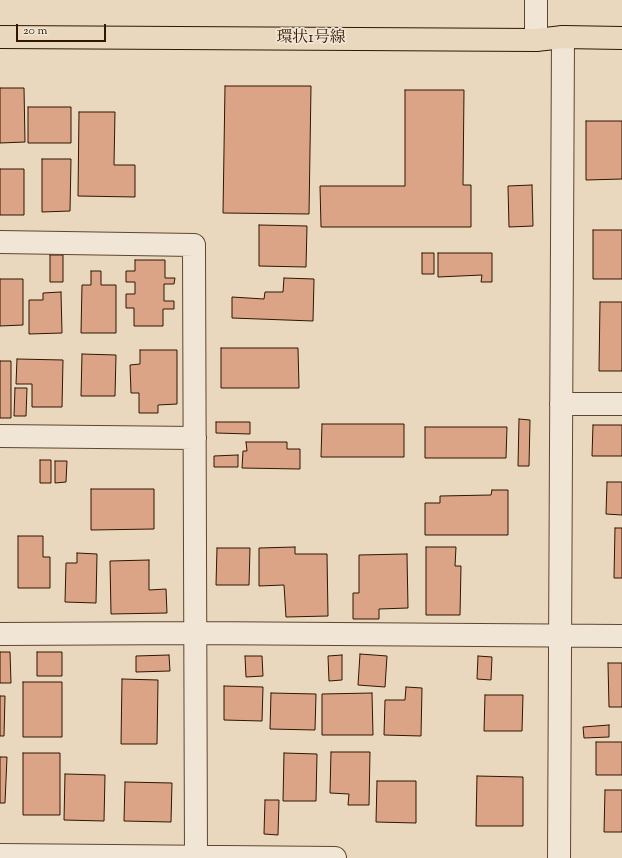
<!DOCTYPE html>
<html>
<head>
<meta charset="utf-8">
<style>
	body { margin:0 }
	#map { position:relative; width:622px; height:858px; overflow:hidden; background:#e9d8be; font-family:"Sorts Mill Goudy",serif }
	canvas { display:block }
	.scale { position:absolute; left:16px; top:24px; width:90px; height:18px; box-sizing:border-box; border:2px solid #311600; border-top:0; padding-left:5px; font-size:12px; line-height:14px; white-space:nowrap; color:#311600; -webkit-text-stroke:3px #f1e6d5; paint-order:stroke }
</style>
</head>
<body>
<div id="map">
<canvas width="622" height="858"></canvas>
<div class="scale">20 m</div>
</div>
<script>
const ctx = document.querySelector('canvas').getContext('2d');
ctx.lineJoin = 'round';
function fill(path, color) {
  ctx.fillStyle = color;
  ctx.fill(path, 'evenodd');
}
function shape(rows) {
  const path = new Path2D();
  for (const r of rows) {
    path.moveTo(r[0], r[1]);
    for (let i = 2; i < r.length; i += 2) path.lineTo(r[i], r[i + 1]);
  }
  return path;
}
function trace(path, color, width, dash) {
  ctx.strokeStyle = color;
  ctx.lineWidth = width;
  ctx.lineCap = dash ? 'butt' : 'round';
  ctx.setLineDash(dash || []);
  ctx.stroke(path);
}
function label(font, color, halo, rows, align = 'center') {
  ctx.font = font + ' "Sorts Mill Goudy","Noto Serif JP",serif';
  ctx.lineWidth = 3.5;
  ctx.setLineDash([]);
  ctx.textBaseline = 'middle';
  ctx.strokeStyle = halo;
  ctx.fillStyle = color;
  for (const [text, x, y, turn = 0] of rows) {
    ctx.save();
    ctx.translate(x, y);
    ctx.rotate((+turn || 0) * Math.PI / 180);
    ctx.textAlign = isNaN(turn) ? turn : align;
    if (halo) ctx.strokeText(text, 0, 0);
    ctx.fillText(text, 0, 0);
    ctx.restore();
  }
}
const building = shape([
	[225,86,311,86,309,214,223,213,225,86],
	[0,88,24,88,25,142,0,143,0,88],
	[405,90,464,90,463,185,471,185,471,227,321,227,320,186,405,186,405,90],
	[28,107,71,107,71,143,28,143,28,107],
	[79,112,115,112,114,165,135,165,135,197,78,196,79,112],
	[586,121,622,121,622,179,586,180,586,121],
	[42,159,71,159,70,211,42,212,42,159],
	[0,169,24,169,24,215,0,215,0,169],
	[532,185,533,226,509,227,508,186,532,185],
	[259,225,307,226,306,267,259,266,259,225],
	[593,230,622,230,622,279,593,279,593,230],
	[422,253,434,253,434,274,422,274,422,253],
	[438,253,492,253,492,282,481,282,482,275,438,277,438,253],
	[50,255,63,255,63,282,50,282,50,255],
	[135,260,165,260,165,278,175,278,174,284,164,284,164,301,174,301,174,309,163,309,163,326,134,326,134,308,126,308,126,294,135,294,135,282,126,282,126,271,135,271,135,260],
	[91,271,101,271,101,285,116,285,116,333,81,333,82,285,91,285,91,271],
	[284,278,314,279,313,321,232,318,232,297,264,299,265,292,283,292,284,278],
	[0,279,23,279,23,325,0,326,0,279],
	[61,292,62,333,29,334,29,300,43,300,43,293,61,292],
	[600,302,622,302,622,371,599,371,600,302],
	[221,348,298,348,299,388,221,388,221,348],
	[140,350,177,350,177,404,158,405,158,413,139,413,139,393,131,393,130,365,140,364,140,350],
	[82,354,116,355,115,396,81,396,82,354],
	[17,359,63,360,62,407,32,407,32,384,16,384,17,359],
	[0,361,11,361,11,418,0,418,0,361],
	[15,388,27,388,26,416,14,416,15,388],
	[519,419,530,420,529,466,518,466,519,419],
	[216,422,250,422,250,434,216,433,216,422],
	[322,424,404,424,404,457,321,457,322,424],
	[593,425,622,425,622,456,592,456,593,425],
	[425,427,507,427,506,458,425,458,425,427],
	[246,442,287,442,287,449,300,449,300,469,242,468,243,451,247,451,246,442],
	[238,455,238,467,214,467,214,456,238,455],
	[40,460,51,460,51,483,40,483,40,460],
	[55,461,67,461,66,482,55,483,55,461],
	[607,482,622,482,622,515,606,514,607,482],
	[91,489,154,489,154,529,91,530,91,489],
	[492,490,508,490,508,535,425,535,425,503,440,503,440,496,491,495,492,490],
	[615,528,622,528,622,578,614,578,615,528],
	[18,536,43,536,43,557,50,557,50,588,18,588,18,536],
	[295,547,295,554,327,554,328,616,286,617,284,585,259,586,259,548,295,547],
	[426,547,456,547,455,566,461,566,460,615,426,615,426,547],
	[217,548,250,548,249,585,216,585,217,548],
	[77,553,97,554,96,603,65,602,66,563,77,563,77,553],
	[407,554,408,608,379,609,379,619,353,619,353,593,359,593,359,555,407,554],
	[149,560,149,590,166,589,167,613,111,614,110,561,149,560],
	[0,652,10,652,11,683,0,683,0,652],
	[37,652,62,652,62,676,37,676,37,652],
	[360,654,387,656,385,687,358,685,360,654],
	[169,655,170,671,136,672,136,656,169,655],
	[342,655,342,680,329,681,328,656,342,655],
	[245,656,262,656,263,676,246,677,245,656],
	[478,656,492,657,491,680,477,679,478,656],
	[608,663,622,663,622,707,609,707,608,663],
	[122,679,158,680,157,744,121,744,122,679],
	[23,682,62,682,62,737,23,737,23,682],
	[224,686,263,687,262,721,224,720,224,686],
	[406,687,422,688,421,736,384,735,385,700,405,700,406,687],
	[271,693,316,694,315,730,270,729,271,693],
	[372,693,373,735,322,735,322,694,372,693],
	[485,695,523,695,522,731,484,731,485,695],
	[0,696,5,696,4,736,0,736,0,696],
	[609,725,609,737,584,738,583,727,609,725],
	[596,742,622,742,622,775,596,775,596,742],
	[331,752,370,752,369,805,348,805,349,794,330,793,331,752],
	[23,753,60,753,60,815,23,815,23,753],
	[284,753,317,754,316,801,283,801,284,753],
	[0,757,7,757,5,803,0,803,0,757],
	[65,774,105,775,104,821,64,820,65,774],
	[477,776,523,777,523,826,476,826,477,776],
	[377,781,416,781,416,823,376,822,377,781],
	[125,782,172,783,171,822,124,821,125,782],
	[605,790,622,790,622,832,604,832,605,790],
	[265,800,279,800,278,835,264,834,265,800]
]);
fill(building, '#dba486');
trace(building, '#311600', 1);
const minor = shape([
	[536,0,536,40],
	[0,242,194,245,196,857],
	[561,404,622,404],
	[0,436,195,438],
	[0,634,195,633,622,636],
	[0,855,335,858],
	[559,858,563,37]
]);
const major = shape([
	[0,37,536,40,563,37,622,38]
]);
trace(minor, '#5f4630', 24);
trace(major, '#311600', 24);
trace(minor, '#f1e6d5', 22);
trace(major, '#e9d8be', 22);
label('16px', '#311600', '#f1e6d5', [
	["環状1号線",311,39]
]);
</script>
</body>
</html>
